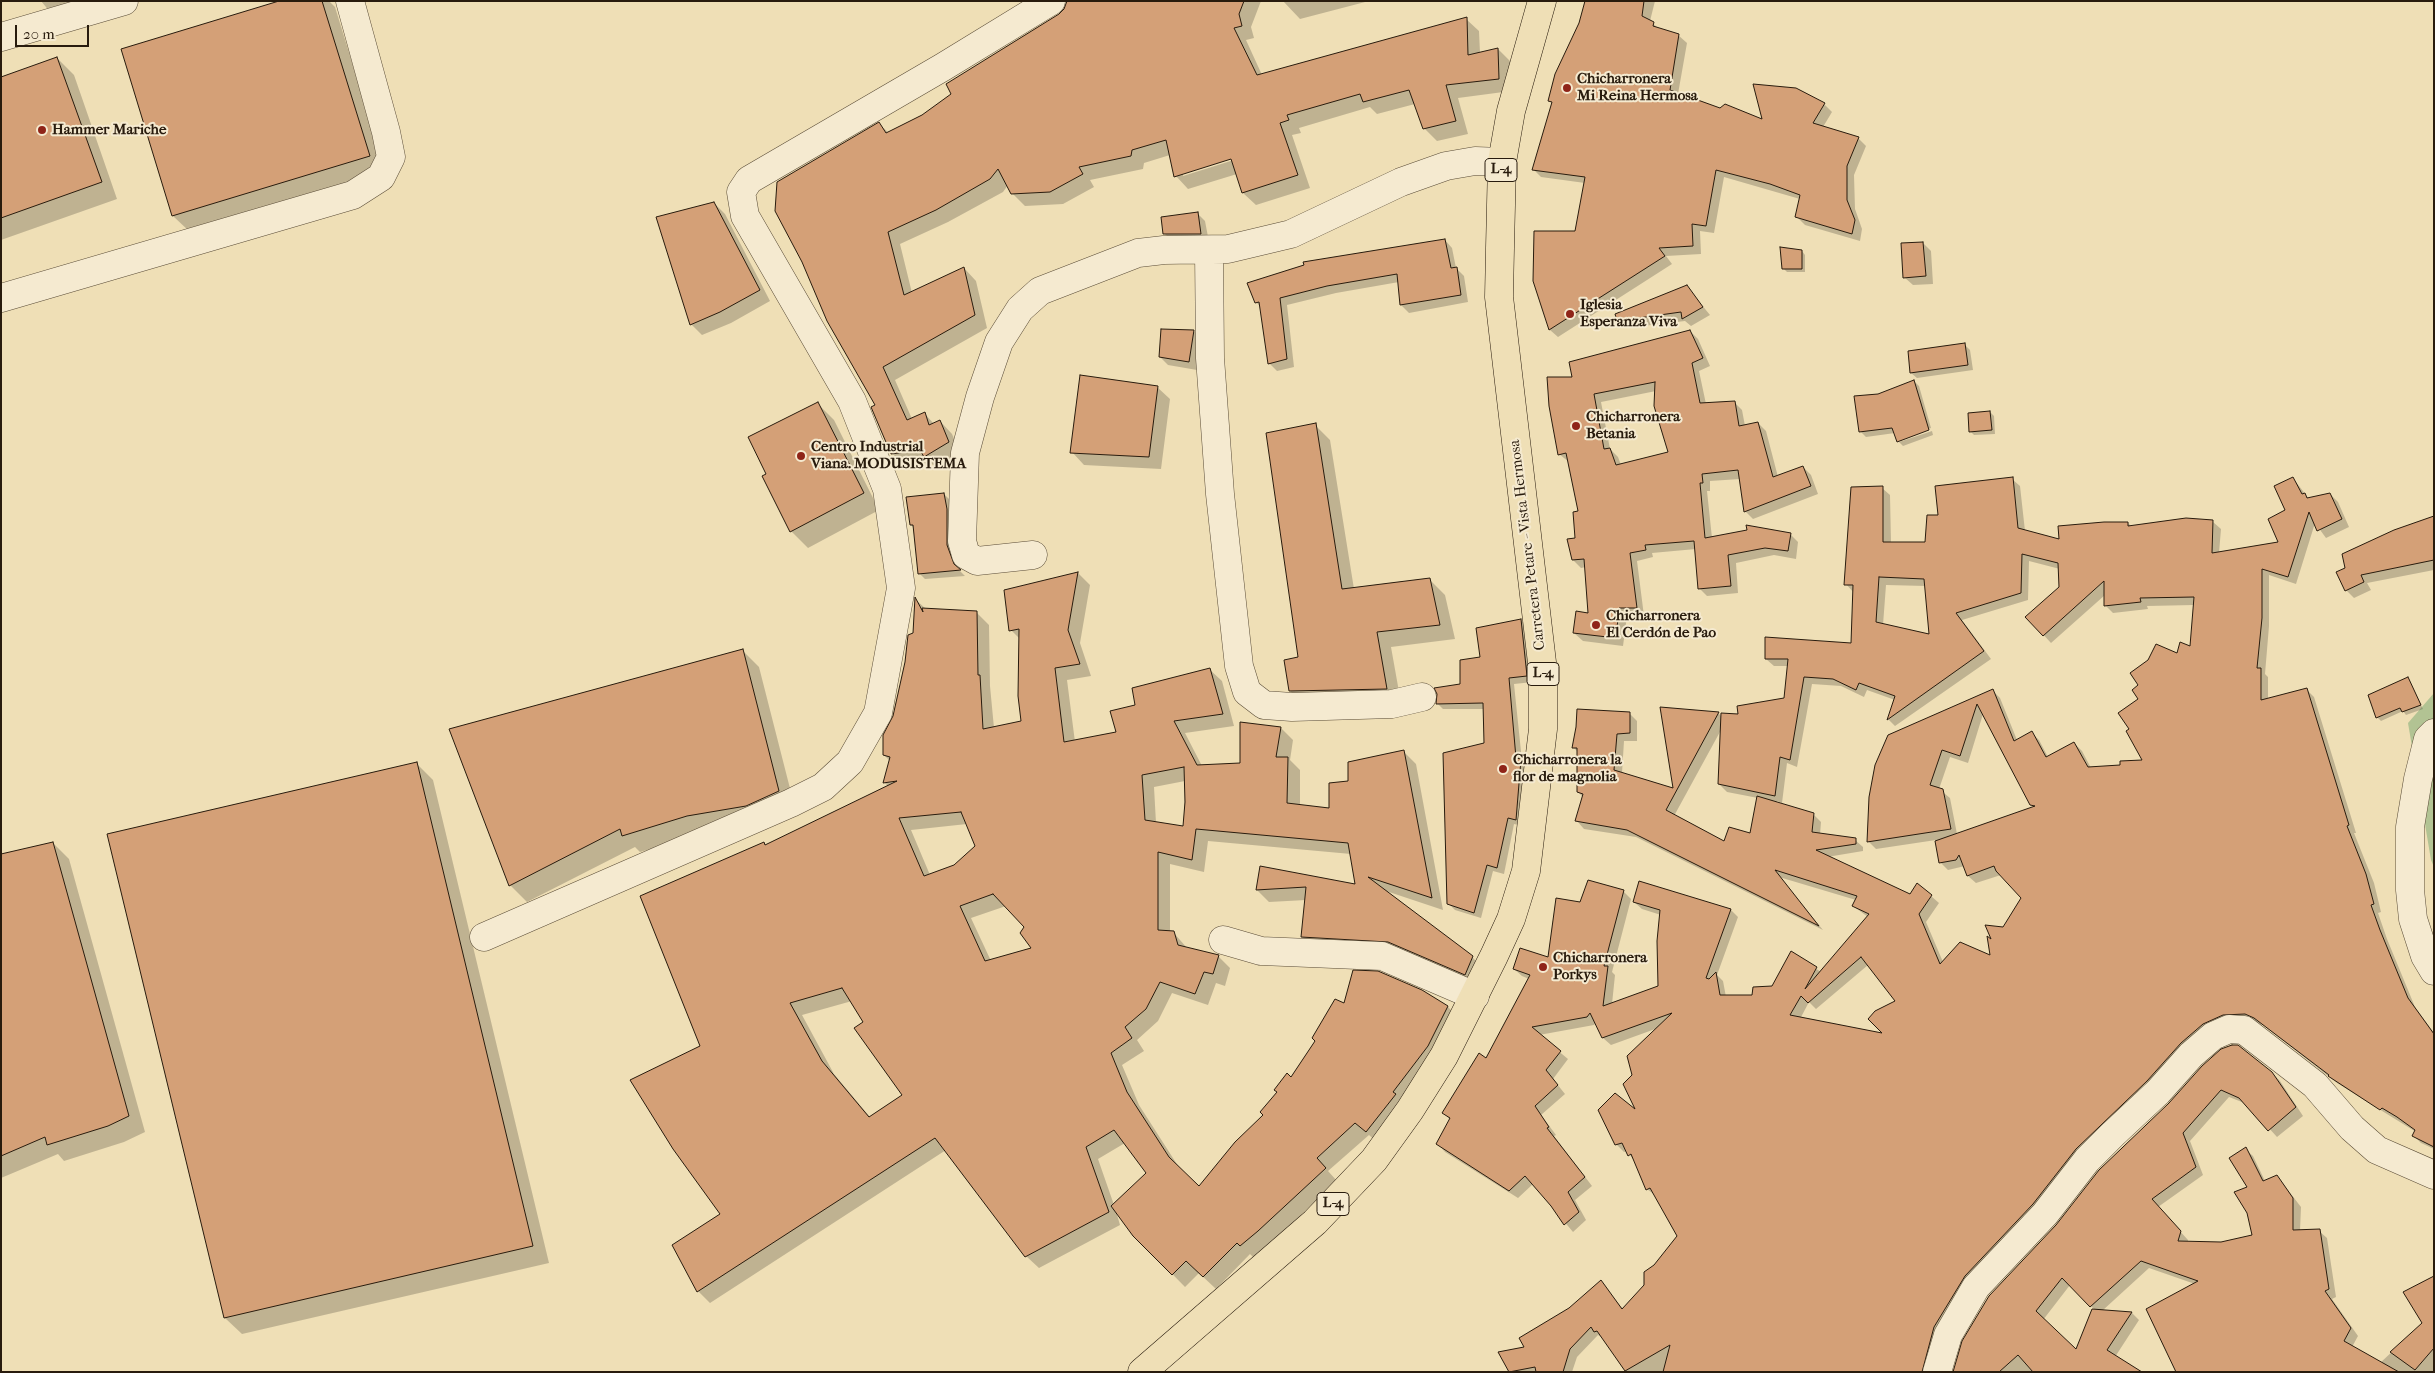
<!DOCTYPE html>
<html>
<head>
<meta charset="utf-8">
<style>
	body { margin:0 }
	#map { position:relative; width:2435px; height:1373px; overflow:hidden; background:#efdfb6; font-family:"IM FELL French Canon",serif }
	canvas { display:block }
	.frame { position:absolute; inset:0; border:2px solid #281b0d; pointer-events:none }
	.scale { position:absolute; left:15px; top:25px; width:74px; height:22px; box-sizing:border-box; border:2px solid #281b0d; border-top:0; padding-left:6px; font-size:15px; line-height:18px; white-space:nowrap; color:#281b0d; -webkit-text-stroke:4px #f5ead0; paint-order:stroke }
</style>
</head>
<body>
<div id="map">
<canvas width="2435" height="1373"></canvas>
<div class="frame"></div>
<div class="scale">20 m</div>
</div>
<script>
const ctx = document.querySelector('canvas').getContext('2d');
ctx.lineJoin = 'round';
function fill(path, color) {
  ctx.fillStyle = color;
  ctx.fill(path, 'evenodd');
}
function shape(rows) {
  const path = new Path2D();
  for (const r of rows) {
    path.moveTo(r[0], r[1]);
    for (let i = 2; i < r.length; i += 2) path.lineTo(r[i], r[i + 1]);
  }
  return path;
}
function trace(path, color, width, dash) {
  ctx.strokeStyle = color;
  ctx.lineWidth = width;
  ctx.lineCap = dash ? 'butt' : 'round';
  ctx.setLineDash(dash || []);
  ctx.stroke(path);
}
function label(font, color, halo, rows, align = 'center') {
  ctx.font = font + ' "IM FELL French Canon",serif';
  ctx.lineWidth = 4;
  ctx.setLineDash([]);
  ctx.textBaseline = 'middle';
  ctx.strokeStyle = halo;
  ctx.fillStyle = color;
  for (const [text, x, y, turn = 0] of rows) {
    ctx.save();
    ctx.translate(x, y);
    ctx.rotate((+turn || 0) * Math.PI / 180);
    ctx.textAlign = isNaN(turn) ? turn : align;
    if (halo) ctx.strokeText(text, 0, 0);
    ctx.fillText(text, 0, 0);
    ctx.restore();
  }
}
fill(shape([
	[2434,693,2434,867,2431,860,2408,723]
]), '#b2c393');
fill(shape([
	[41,1,109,1,55,18],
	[283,1,329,1,335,7,386,173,190,232,173,216],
	[1197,1,1261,1,1251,27,1254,38,1246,40,1262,75,1466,19,1479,31,1480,53,1498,49,1511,62,1511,91,1458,98,1468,134,1437,141,1424,128,1415,104,1377,114,1370,107,1299,128,1301,133,1292,135,1310,188,1256,205,1243,193,1237,174,1188,189,1176,176,1170,155,1144,163,1143,169,1090,180,1094,187,1063,204,1025,206,1012,193,1008,185,1003,192,948,222,900,244,912,293,964,268,976,281,987,328,895,380,912,419,925,414,934,424,940,421,952,434,961,455,937,469,931,463,904,466,892,453,877,405,879,124,889,133],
	[1236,156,1237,159,1183,176,1183,173],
	[1283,1,1369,1,1300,19],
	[1586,1,1655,1,1650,21,1659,29,1678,35,1687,43,1678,94,1721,110,1764,121,1824,104,1832,112,1823,127,1858,138,1866,146,1854,175,1855,209,1862,229,1860,241,1805,225,1797,217,1800,199,1724,177,1714,233,1700,231,1701,254,1666,256,1672,264,1558,337,1550,330,1534,281,1576,232,1585,183,1541,177,1533,169,1553,104,1549,100,1580,23],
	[57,58,74,75,117,199,1,240,1,78],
	[714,203,725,214,770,301,731,323,702,335,691,324],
	[1197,213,1205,221,1209,242,1173,242,1165,234],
	[1445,240,1452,248,1456,268,1464,276,1468,302,1409,313,1401,305,1399,282,1336,293,1287,305,1294,367,1277,371,1269,363,1261,307,1256,302],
	[1923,243,1931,251,1933,284,1913,285,1904,277],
	[1802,251,1805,255,1805,272,1787,272,1783,268],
	[1687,287,1710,315,1691,326,1685,321,1626,328,1618,320],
	[1194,331,1202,340,1197,370,1168,365,1160,357],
	[1690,331,1698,339,1710,366,1699,371,1706,404,1734,402,1742,410,1745,426,1758,423,1766,431,1778,477,1803,467,1811,475,1818,494,1753,519,1745,511,1740,479,1710,481,1710,491,1707,491,1712,538,1790,534,1798,542,1796,559,1774,555,1736,563,1738,593,1707,596,1699,588,1696,549,1652,553,1653,557,1637,561,1644,616,1627,616,1623,646,1583,641,1574,633,1590,614,1586,567,1581,568,1573,560,1580,512,1569,462,1559,454,1573,378],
	[1656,391,1670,453,1621,465,1618,457,1610,449,1601,402],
	[1964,344,1970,350,1973,370,1917,378,1911,373],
	[1914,381,1919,386,1931,428,1899,439,1899,442,1895,433,1866,437,1861,432,1878,395],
	[1157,387,1170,399,1161,469,1084,465,1072,452],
	[818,404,834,420,879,510,808,548,791,531,768,475],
	[1990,412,1994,416,1995,434,1974,435,1970,431],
	[1315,425,1330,440,1354,589,1430,580,1445,595,1455,639,1391,647,1401,703,1305,706,1290,691,1300,658],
	[1932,431,1933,435,1903,446,1899,442],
	[2293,478,2309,499,2330,494,2338,502,2349,527,2326,538,2315,523,2296,584,2269,575,2269,626,2265,674,2268,677,2268,699,2307,690,2314,697,2356,833,2354,833,2374,883,2381,912,2378,913,2387,939,2415,1007,2434,1033,2434,1149,2421,1143,2414,1136,2416,1132,2337,1083,2263,1025,2254,1022,2231,1022,2083,1157,1930,1372,1626,1372,1604,1339,1598,1335,1577,1357,1572,1372,1510,1372,1526,1348,1601,1282,1623,1309,1645,1285,1655,1266,1679,1236,1656,1196,1647,1189,1635,1162,1627,1151,1624,1152,1616,1144,1638,1114,1633,1076,1658,1028,1611,1045,1603,1038,1596,1023,1594,1025,1539,1035,1568,1059,1553,1079,1565,1094,1541,1115,1556,1135,1554,1136,1592,1186,1575,1200,1586,1220,1573,1232,1533,1184,1518,1198,1445,1152,1438,1144,1450,1120,1444,1113,1487,1060,1529,979,1522,976,1514,969,1549,959,1581,904,1623,891,1631,899,1612,972,1615,975,1612,1004,1659,986,1661,915,1642,909,1634,902,1640,882,1731,910,1738,917,1717,975,1723,981,1726,997,1753,996,1773,988,1792,953,1821,972,1868,917,1853,906,1856,900,1779,877,1823,930,1636,837,1584,829,1577,821,1583,797,1578,792,1578,752,1573,747,1629,713,1637,721,1637,741,1624,741,1622,773,1674,790,1662,708,1719,714,1722,717,1739,716,1785,699,1788,666,1774,666,1766,659,1852,645,1854,593,1846,584,1882,488,1890,495,1891,543,1927,543,1940,516,2012,479,2020,486,2025,531,2061,541,2128,523,2132,527,2213,522,2221,529,2219,553,2280,543],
	[2029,561,2060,569,2060,587,2027,617,2051,643,2105,595,2105,605,2113,613,2148,609,2147,606,2194,605,2191,647,2177,654,2140,699,2131,729,2144,761,2122,766,2091,768,2082,751,2074,743,2048,757,2039,740,2032,733,2017,740,2000,698,1992,690,1870,797,1868,841,1876,849,1936,840,1941,863,1948,870,1965,866,1968,876,1976,883,2001,875,2023,898,1993,942,1992,957,1943,962,1926,922,1939,903,1931,896,1910,896,1827,857,1863,851,1863,847,1855,840,1820,835,1821,822,1813,814,1776,803,1777,801,1782,803,1787,763,1797,767,1812,684,1841,686,1864,697,1867,690,1895,700,1888,719,1895,726,1991,659,1962,620,2028,600],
	[1886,585,1926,586,1930,635,1883,625],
	[1983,714,2034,808,1957,834,1950,798,1939,789,1950,757,1968,763],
	[1721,730,1719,784,1727,792,1758,798,1751,834,1725,843,1674,816],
	[1868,965,1897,1001,1886,1035,1800,1019,1809,1002,1816,1009],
	[944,494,950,500,952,552,958,569,965,576,925,579,919,573,915,529,911,525],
	[2434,516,2434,570,2367,583,2371,590,2354,598,2346,590,2338,572],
	[1078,573,1090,585,1080,643,1091,676,1067,680,1075,742,1118,733,1136,706,1209,669,1222,681,1234,726,1185,733,1202,766,1241,764,1281,728,1293,740,1290,760,1300,770,1300,805,1330,809,1350,782,1404,752,1416,764,1443,910,1383,890,1472,957,1484,969,1477,986,1314,949,1302,937,1306,900,1269,902,1257,890,1261,868,1356,886,1351,854,1208,841,1204,872,1170,864,1170,932,1173,932,1187,948,1218,956,1230,968,1225,986,1216,983,1208,1005,1172,993,1158,1021,1137,1040,1144,1051,1122,1065,1139,1105,1180,1169,1199,1188,1265,1115,1345,1004,1421,991,1448,1007,1460,1019,1379,1144,1369,1135,1328,1171,1337,1181,1270,1244,1254,1258,1250,1254,1216,1289,1199,1273,1185,1287,1134,1235,1116,1211,1120,1225,1039,1268,1026,1256,946,1150,710,1303,698,1291,722,1214,702,1047,765,846,889,787,884,782,890,761,884,755,914,634,916,600,926,609,976,612,989,625,990,686,994,728,1023,722,1020,639,1011,630,1006,591],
	[1185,781,1184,827,1156,823,1154,787],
	[967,824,977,846,954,866,930,875,911,830],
	[1006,906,1026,927,1033,948,991,961,971,918],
	[852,1001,904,1095,870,1117,834,1074,802,1015],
	[1125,1143,1147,1173,1114,1205,1098,1159],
	[1521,620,1527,627,1533,682,1514,684,1522,761,1527,767,1522,826,1514,824,1504,874,1493,871,1481,918,1455,910,1448,903,1485,744,1484,709,1443,709,1437,703,1462,685,1481,658],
	[742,650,759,667,795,808,640,852,635,847,527,902,510,885,451,730],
	[2408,678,2423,709,2406,715,2403,711,2381,721,2377,717],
	[416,763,433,780,549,1263,242,1334,225,1318],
	[53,843,69,859,145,1132,124,1142,64,1161,58,1154,1,1178,1,855],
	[2271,1072,2280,1081,2303,1116,2277,1137,2247,1104,2229,1097,2190,1141,2203,1175,2158,1207,2188,1240,2188,1242,2221,1243,2253,1236,2245,1149,2253,1156,2265,1181,2277,1176,2301,1207,2300,1231,2319,1231,2327,1238,2336,1297,2332,1299,2358,1336,2352,1347,2380,1363,2423,1323,2434,1278,2434,1372,2178,1372,2195,1284,2149,1268,2102,1311,2132,1313,2139,1320,2115,1357,2140,1372,1953,1372,2170,1104],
	[2070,1285,2095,1310,2077,1351,2043,1320]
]), '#0003');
const building = shape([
	[279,1,322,1,370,156,172,216,121,49,279,1],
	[1067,1,1244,1,1239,14,1242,26,1234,28,1257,75,1467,17,1468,55,1498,48,1499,79,1446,85,1456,121,1423,129,1409,90,1363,102,1360,94,1287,115,1289,120,1280,123,1298,175,1242,193,1231,159,1174,177,1166,140,1132,150,1131,156,1079,167,1083,174,1050,192,1011,194,998,169,990,179,936,210,888,232,904,295,964,267,975,315,883,367,907,420,925,412,929,425,940,420,949,442,924,457,920,450,891,454,871,407,875,405,827,321,802,262,775,211,777,182,879,122,886,133,922,115,951,94,946,84,1059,14,1064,9,1067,1],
	[1585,1,1644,1,1642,16,1654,22,1653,26,1679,34,1670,90,1720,108,1725,104,1762,119,1753,84,1796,88,1825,103,1813,123,1859,137,1847,166,1847,200,1855,220,1852,234,1795,217,1800,195,1770,184,1716,170,1706,226,1692,224,1693,246,1659,248,1665,256,1549,330,1533,281,1534,231,1575,231,1585,177,1532,170,1552,102,1548,101,1555,74,1579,23,1585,1],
	[57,57,102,182,1,218,1,77,57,57],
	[714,202,760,290,720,312,690,325,656,217,714,202],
	[1198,212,1201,234,1163,234,1161,217,1198,212],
	[1445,239,1451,268,1457,267,1461,295,1400,305,1397,274,1327,286,1280,298,1287,359,1268,364,1259,302,1255,303,1247,283,1304,265,1303,262,1445,239],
	[1923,242,1926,276,1903,278,1901,243,1923,242],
	[1780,247,1802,250,1802,269,1782,269,1780,247],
	[1687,285,1703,307,1682,319,1681,312,1617,321,1615,314,1687,285],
	[1161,329,1194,330,1189,362,1159,357,1161,329],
	[1690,330,1703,358,1692,363,1700,403,1735,401,1739,426,1758,422,1773,477,1803,466,1811,486,1744,512,1738,470,1702,474,1703,483,1700,483,1705,538,1747,530,1746,525,1791,533,1788,551,1765,548,1728,555,1731,586,1698,589,1694,541,1645,545,1646,550,1630,553,1637,608,1619,608,1616,638,1573,633,1576,611,1588,613,1584,559,1572,560,1567,539,1575,538,1573,512,1578,511,1566,453,1558,455,1549,406,1547,377,1572,377,1569,362,1690,330],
	[1655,382,1654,406,1668,452,1616,465,1610,448,1604,449,1594,394,1655,382],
	[1965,343,1968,365,1910,373,1908,351,1965,343],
	[1080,375,1158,386,1149,457,1070,453,1080,375],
	[1914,380,1929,430,1897,442,1892,428,1859,432,1854,396,1878,394,1914,380],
	[818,402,864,493,790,532,762,476,766,474,748,437,818,402],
	[1990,411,1992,430,1969,432,1968,413,1990,411],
	[1316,423,1342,589,1430,578,1440,625,1377,632,1387,689,1289,691,1284,660,1298,657,1266,433,1316,423],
	[2013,477,2018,528,2059,539,2058,526,2104,522,2128,522,2128,526,2186,518,2213,520,2212,553,2278,542,2268,519,2285,510,2274,486,2293,477,2302,494,2305,493,2307,498,2330,493,2342,519,2317,531,2309,512,2288,577,2262,569,2262,618,2257,668,2261,668,2261,700,2307,688,2349,825,2347,826,2366,874,2374,904,2371,905,2380,930,2408,998,2434,1034,2434,1147,2412,1136,2415,1130,2397,1117,2382,1108,2380,1110,2328,1076,2329,1075,2254,1018,2245,1014,2223,1015,2203,1024,2181,1043,2147,1081,2076,1149,2033,1204,1965,1276,1934,1327,1922,1372,1663,1372,1670,1345,1625,1371,1597,1331,1594,1332,1591,1327,1570,1349,1563,1372,1536,1372,1535,1367,1509,1372,1498,1352,1524,1347,1519,1338,1569,1308,1601,1280,1622,1309,1644,1285,1644,1272,1654,1265,1677,1236,1650,1188,1646,1190,1631,1154,1628,1156,1622,1143,1615,1145,1598,1110,1615,1093,1635,1109,1623,1084,1632,1075,1627,1056,1672,1013,1602,1038,1590,1013,1587,1017,1532,1027,1561,1051,1546,1070,1558,1085,1535,1106,1549,1127,1547,1128,1585,1177,1568,1192,1579,1212,1564,1225,1551,1206,1525,1176,1509,1191,1436,1144,1450,1118,1442,1113,1479,1053,1486,1058,1530,975,1513,969,1520,948,1548,957,1556,898,1580,902,1588,880,1624,890,1604,966,1608,966,1603,1006,1658,986,1657,941,1660,910,1633,902,1639,881,1731,909,1706,978,1709,979,1716,972,1720,995,1752,995,1753,987,1772,986,1791,951,1817,967,1805,989,1869,914,1852,906,1857,896,1775,870,1819,926,1627,830,1575,821,1583,794,1577,792,1577,748,1572,748,1576,727,1577,709,1630,712,1630,733,1617,734,1614,770,1673,788,1660,707,1719,712,1666,810,1724,841,1729,827,1750,833,1757,796,1814,813,1812,832,1856,838,1856,844,1816,850,1910,894,1917,883,1932,895,1919,914,1940,964,1960,942,1990,955,1987,936,1991,939,1985,925,2003,927,2021,898,1996,871,1994,866,1967,876,1959,855,1956,860,1939,863,1935,841,2035,806,2030,805,1977,704,1960,756,1942,750,1930,785,1943,789,1951,829,1867,842,1869,797,1875,765,1888,735,1993,689,2014,741,2032,731,2046,757,2074,742,2088,767,2120,765,2120,761,2142,760,2126,731,2129,729,2118,713,2138,699,2132,690,2138,685,2130,673,2148,660,2156,644,2177,653,2180,642,2190,646,2194,597,2140,598,2141,602,2104,606,2104,581,2043,636,2025,617,2059,587,2058,563,2022,554,2021,593,1956,613,1984,651,1887,720,1895,696,1859,683,1856,690,1833,679,1804,677,1790,760,1780,757,1775,796,1718,784,1721,713,1738,714,1737,706,1784,698,1788,659,1765,659,1765,637,1851,643,1853,585,1844,585,1851,487,1883,486,1883,542,1925,542,1927,515,1938,515,1935,486,2013,477],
	[1879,577,1924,579,1929,634,1876,622,1879,577],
	[1861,957,1895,1001,1875,1011,1868,1019,1882,1033,1790,1015,1801,996,1808,1003,1861,957],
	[944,493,947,509,947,545,954,564,961,570,918,574,913,525,910,525,906,497,944,493],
	[2434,516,2434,560,2361,575,2364,582,2345,591,2336,572,2345,568,2342,554,2394,530,2434,516],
	[1078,572,1068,630,1080,664,1055,668,1064,742,1116,732,1110,711,1135,705,1132,688,1210,668,1223,714,1174,721,1197,765,1240,763,1240,722,1281,727,1276,757,1288,757,1287,803,1329,808,1329,783,1348,781,1348,762,1404,750,1432,898,1368,877,1473,956,1465,975,1388,942,1301,937,1306,887,1256,890,1260,866,1355,884,1348,843,1196,829,1192,860,1158,852,1158,930,1174,931,1178,945,1219,955,1213,974,1204,972,1195,994,1160,982,1146,1009,1125,1027,1132,1038,1111,1053,1127,1092,1169,1157,1199,1186,1235,1142,1263,1115,1260,1112,1277,1092,1274,1090,1287,1073,1291,1077,1315,1041,1312,1038,1335,999,1344,1003,1353,970,1378,971,1422,990,1448,1006,1428,1046,1393,1092,1396,1094,1366,1132,1355,1123,1317,1158,1326,1168,1258,1231,1240,1246,1237,1243,1203,1277,1186,1261,1172,1275,1133,1236,1111,1206,1146,1173,1114,1130,1086,1147,1109,1212,1025,1257,935,1138,697,1292,672,1245,720,1214,673,1149,630,1080,700,1046,640,896,764,842,765,845,897,781,883,783,890,757,883,755,883,735,893,716,905,662,908,635,913,633,915,597,923,612,922,608,977,611,978,675,980,675,983,729,1021,721,1018,696,1019,629,1009,631,1004,590,1078,572],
	[1184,767,1185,802,1183,826,1145,820,1142,775,1184,767],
	[961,812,975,846,954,865,924,876,899,818,961,812],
	[993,894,1024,927,1020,933,1031,948,985,961,960,906,993,894],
	[842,988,863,1022,854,1028,902,1095,869,1117,822,1061,790,1003,842,988],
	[1521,619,1527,676,1509,678,1516,758,1521,759,1516,820,1508,818,1497,868,1487,865,1474,913,1447,904,1443,753,1484,743,1483,703,1436,704,1437,694,1434,688,1460,684,1460,660,1480,657,1476,628,1521,619],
	[743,649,779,791,746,806,687,816,622,836,620,829,509,886,449,729,743,649],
	[2408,677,2421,705,2402,712,2400,708,2376,718,2368,695,2408,677],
	[417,762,533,1246,224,1318,107,834,417,762],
	[53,842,129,1116,108,1126,47,1145,45,1137,1,1156,1,854,53,842],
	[2232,1045,2238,1045,2272,1072,2296,1107,2268,1131,2239,1098,2221,1090,2183,1133,2196,1167,2152,1199,2181,1231,2178,1241,2221,1242,2252,1235,2247,1213,2234,1192,2247,1187,2229,1158,2246,1147,2263,1181,2277,1175,2293,1198,2293,1230,2320,1229,2329,1289,2325,1291,2351,1328,2344,1341,2399,1372,2176,1372,2146,1309,2198,1281,2141,1261,2090,1307,2062,1278,2036,1311,2076,1349,2092,1309,2132,1312,2107,1350,2142,1372,2033,1372,2018,1355,1999,1372,1953,1372,1962,1341,1989,1296,2056,1225,2099,1170,2169,1103,2202,1066,2221,1049,2232,1045],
	[2434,1276,2434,1348,2415,1370,2390,1352,2422,1323,2403,1292,2434,1276]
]);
fill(building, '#d4a077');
trace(building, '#281b0d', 1);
const minor = shape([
	[1,37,124,1],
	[1209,250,1210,358,1220,494,1239,666,1247,692,1264,705,1292,707,1392,704,1422,697],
	[1,298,353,195,381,177,391,157,386,132,350,1],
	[1033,555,977,561,966,555,962,541,965,453,980,397,999,342,1020,309,1040,291,1138,253,1164,250,1228,249,1291,234,1401,182,1446,166,1475,161,1502,162],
	[2434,733,2428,739,2418,779,2410,827,2410,890,2413,919,2425,956,2434,971],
	[484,937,791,803,823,787,850,762,878,713,901,588,887,489,852,401,745,216,741,192,749,180,943,67,1051,1],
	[1223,940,1261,951,1382,956,1475,996],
	[1937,1372,1948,1335,1976,1287,2045,1214,2087,1160,2112,1135,2158,1092,2191,1055,2213,1036,2229,1029,2244,1030,2315,1085,2352,1128,2377,1150,2434,1175]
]);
const primary = shape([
	[1142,1372,1315,1222,1374,1160,1410,1110,1444,1056,1494,956,1511,919,1526,871,1543,729,1543,671,1499,297,1500,248,1502,162,1511,111,1542,1]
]);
trace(minor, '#5a4c37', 29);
trace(primary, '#281b0d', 29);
trace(minor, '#f5ead0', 28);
trace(primary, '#efdfb6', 28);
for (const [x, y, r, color] of [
	[1567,88,5,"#8f2418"],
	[42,130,5,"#8f2418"],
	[1570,314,5,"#8f2418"],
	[1576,426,5,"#8f2418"],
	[801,456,5,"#8f2418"],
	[1596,625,5,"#8f2418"],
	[1503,769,5,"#8f2418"],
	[1543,967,5,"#8f2418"]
]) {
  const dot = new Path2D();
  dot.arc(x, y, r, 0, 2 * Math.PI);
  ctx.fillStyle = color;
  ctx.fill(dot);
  trace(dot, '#f5ead0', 2);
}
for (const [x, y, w] of [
	[1501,170,32],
	[1543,674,32],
	[1333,1204,32]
]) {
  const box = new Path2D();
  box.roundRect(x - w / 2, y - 11.5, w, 23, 4);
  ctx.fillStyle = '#f5ead0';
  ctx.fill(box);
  trace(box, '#281b0d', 1);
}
label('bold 14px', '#281b0d', null, [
	["L-4",1501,170],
	["L-4",1543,674],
	["L-4",1333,1204]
]);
label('bold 15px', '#281b0d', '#f5ead0', [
	["Chicharronera",1577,79],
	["Mi Reina Hermosa",1577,96],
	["Hammer Mariche",52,130],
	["Iglesia",1580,305],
	["Esperanza Viva",1580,322],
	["Chicharronera",1586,417],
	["Betania",1586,434],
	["Centro Industrial",811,447],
	["Viana. MODUSISTEMA",811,464],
	["Chicharronera",1606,616],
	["El Cerdón de Pao",1606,633],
	["Chicharronera la",1513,760],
	["flor de magnolia",1513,777],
	["Chicharronera",1553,958],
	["Porkys",1553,975]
], 'left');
label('15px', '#281b0d', '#f5ead0', [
	["Carretera Petare - Vista Hermosa",1528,545,-97]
]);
</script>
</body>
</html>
